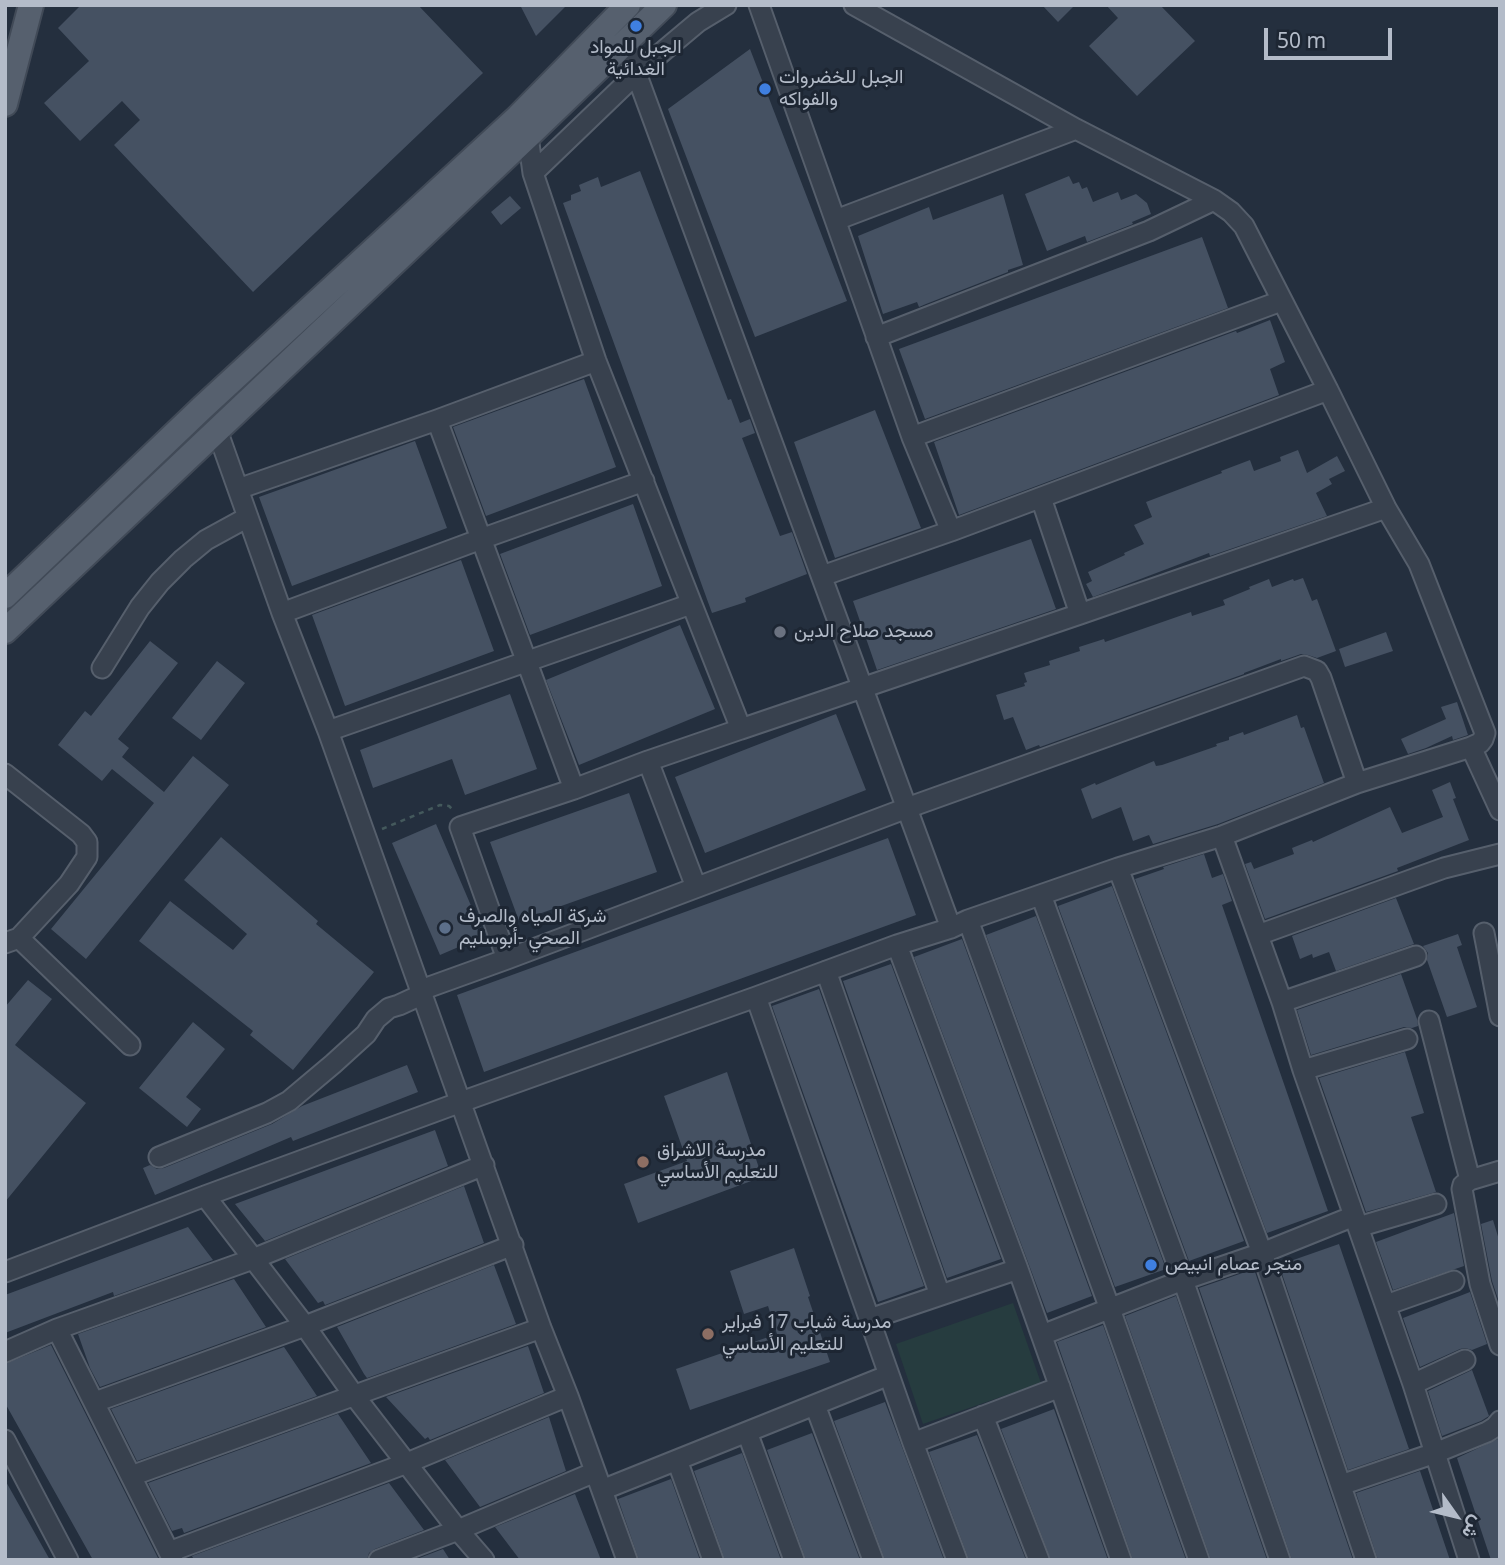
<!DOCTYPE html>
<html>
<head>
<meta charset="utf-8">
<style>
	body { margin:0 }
	#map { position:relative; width:1505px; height:1565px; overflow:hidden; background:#242f3e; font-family:"Noto Sans",Vazirmatn,sans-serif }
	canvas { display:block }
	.frame { position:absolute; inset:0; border:7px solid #b4bcc9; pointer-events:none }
	.north { position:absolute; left:1421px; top:1481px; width:70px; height:70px; -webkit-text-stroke:5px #1d2633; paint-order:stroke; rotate:124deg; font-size:19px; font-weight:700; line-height:28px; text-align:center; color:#b4bcc9 }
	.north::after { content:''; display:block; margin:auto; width:24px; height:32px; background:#b4bcc9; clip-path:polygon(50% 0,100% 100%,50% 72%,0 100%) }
	.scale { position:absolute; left:1264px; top:28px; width:128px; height:32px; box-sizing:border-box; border:4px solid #b4bcc9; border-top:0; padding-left:9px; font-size:21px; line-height:24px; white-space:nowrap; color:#b4bcc9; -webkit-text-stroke:5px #1d2633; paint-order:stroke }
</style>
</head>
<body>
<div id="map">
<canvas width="1505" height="1565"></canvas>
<div class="frame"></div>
<div class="north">ش</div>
<div class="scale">50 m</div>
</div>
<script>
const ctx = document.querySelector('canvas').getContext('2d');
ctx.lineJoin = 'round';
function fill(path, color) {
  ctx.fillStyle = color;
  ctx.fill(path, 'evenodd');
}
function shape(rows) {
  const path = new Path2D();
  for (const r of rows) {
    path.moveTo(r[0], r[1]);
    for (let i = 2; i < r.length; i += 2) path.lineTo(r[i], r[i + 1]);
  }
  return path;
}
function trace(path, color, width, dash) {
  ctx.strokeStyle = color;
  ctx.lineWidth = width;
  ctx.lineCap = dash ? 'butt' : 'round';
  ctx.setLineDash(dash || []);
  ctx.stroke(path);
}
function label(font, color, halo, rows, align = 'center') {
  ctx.font = font + ' "Noto Sans",Vazirmatn,sans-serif';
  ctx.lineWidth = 6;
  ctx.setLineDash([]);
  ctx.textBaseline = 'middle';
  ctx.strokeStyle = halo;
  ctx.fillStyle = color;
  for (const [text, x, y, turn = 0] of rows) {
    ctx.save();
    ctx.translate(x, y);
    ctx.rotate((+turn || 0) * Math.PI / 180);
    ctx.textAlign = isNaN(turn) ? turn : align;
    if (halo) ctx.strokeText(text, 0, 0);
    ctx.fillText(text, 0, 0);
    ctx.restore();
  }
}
fill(shape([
	[1013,1303,1041,1383,923,1424,896,1344]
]), '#263c3f');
fill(shape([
	[81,5,418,5,483,73,253,292,114,145,140,120,122,101,80,141,44,103,89,61,58,28],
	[520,5,567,5,536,36],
	[1042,5,1075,5,1058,22],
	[1106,5,1160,5,1195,41,1137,96,1089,46,1118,18],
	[750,49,847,301,755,337,668,109],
	[640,171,728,400,731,399,740,423,750,419,755,433,742,438,780,536,792,532,807,574,745,598,746,602,712,613,563,203,571,200,571,195,581,191,579,185,598,177,601,187],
	[1069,176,1073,184,1079,182,1082,189,1087,187,1093,202,1118,192,1121,200,1136,194,1147,203,1151,214,1132,222,1133,224,1087,242,1085,236,1047,251,1025,194],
	[1003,194,1023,265,1008,270,1008,272,926,304,919,307,917,302,883,314,858,236,929,207,933,220],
	[510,196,521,208,501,225,491,212],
	[1202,237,1228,308,925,419,899,349],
	[1270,320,1285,362,1270,369,1279,395,959,515,934,442,1236,331,1237,333],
	[584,379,616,467,486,516,453,427],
	[875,410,921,528,835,558,794,442],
	[415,441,447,528,292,586,259,497],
	[1298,450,1307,473,1337,456,1345,471,1329,479,1332,484,1316,493,1327,516,1210,556,1209,553,1093,597,1086,584,1092,581,1088,572,1125,555,1124,553,1144,544,1134,525,1152,517,1146,502,1222,473,1221,471,1250,460,1254,471,1281,461,1280,457],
	[633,504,662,586,530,635,500,554],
	[1031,539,1056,609,877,670,853,601],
	[461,560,494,651,345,706,312,615],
	[1303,578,1312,601,1317,599,1336,651,1317,658,1308,655,1301,654,1281,661,1281,659,1244,673,1244,674,1040,747,1039,745,1026,750,1013,717,1004,720,996,695,1025,686,1024,683,1027,682,1024,673,1050,665,1049,661,1080,651,1079,647,1104,639,1105,642,1191,612,1192,616,1225,605,1223,600,1250,589,1249,587,1269,579,1272,587,1293,579,1294,581],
	[680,625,715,709,579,765,546,680],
	[1386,632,1393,651,1345,667,1339,649],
	[150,641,178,663,118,739,129,748,122,757,164,792,193,756,229,785,86,959,51,929,154,803,112,769,102,781,58,745,85,711,91,716],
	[217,661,245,683,201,740,172,718],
	[510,694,537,769,465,795,452,759,373,788,360,750],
	[1457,702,1468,735,1453,740,1452,736,1426,748,1408,754,1401,739,1446,719,1441,707],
	[836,714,866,790,705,853,675,777],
	[1297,715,1301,728,1304,727,1324,783,1218,824,1153,844,1149,835,1133,841,1121,807,1092,819,1081,789,1095,783,1096,785,1154,761,1156,766,1162,765,1217,746,1216,744,1229,740,1229,737,1243,732,1244,735],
	[1450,782,1456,798,1453,799,1469,840,1397,868,1398,871,1265,919,1245,864,1251,862,1254,869,1294,854,1292,848,1312,840,1313,842,1390,807,1402,833,1443,817,1432,790],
	[629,793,657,872,519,921,490,842],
	[436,824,484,936,440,955,392,843],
	[221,837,318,921,316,924,374,972,293,1070,250,1035,253,1031,139,941,170,901,233,950,247,934,184,880],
	[888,838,916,915,484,1072,457,995],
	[1204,854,1212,878,1223,874,1232,901,1222,905,1328,1211,1267,1233,1135,879,1164,869,1163,867],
	[1112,886,1244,1241,1189,1261,1058,906],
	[1396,898,1414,944,1336,971,1329,952,1313,958,1312,954,1300,959,1292,936],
	[1036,916,1166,1269,1115,1287,986,935],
	[1458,934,1462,945,1457,947,1477,1007,1447,1017,1427,960,1428,953,1423,946],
	[962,939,1092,1296,1047,1313,914,957],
	[891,964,1001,1259,947,1278,843,981],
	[1401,974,1417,1019,1418,1026,1412,1028,1404,1027,1311,1055,1297,1010],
	[28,980,52,999,15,1045,86,1103,5,1202,5,1007],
	[819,989,924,1286,878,1302,772,1006],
	[193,1022,225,1049,186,1097,201,1109,187,1127,139,1088],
	[1405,1052,1424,1113,1411,1117,1436,1192,1366,1212,1319,1078],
	[407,1065,418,1092,293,1141,291,1137,155,1195,143,1168,150,1165,157,1169,164,1168,272,1124,302,1106],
	[727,1072,762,1177,638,1223,624,1184,687,1161,664,1096],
	[435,1130,448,1166,265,1241,235,1204],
	[464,1186,484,1243,325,1305,323,1301,318,1303,285,1259],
	[1454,1213,1464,1266,1393,1290,1376,1242],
	[1493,1220,1500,1243,1500,1305,1492,1281,1481,1224],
	[188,1227,213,1260,114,1296,113,1292,5,1333,5,1295],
	[1339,1244,1409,1449,1348,1470,1279,1265],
	[794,1248,810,1296,808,1297,830,1362,690,1410,676,1369,777,1334,768,1306,744,1314,730,1271],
	[494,1265,516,1324,367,1378,364,1374,337,1327],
	[1254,1269,1353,1560,1292,1560,1199,1288],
	[234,1279,266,1327,100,1387,90,1368,78,1334],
	[1470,1292,1487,1344,1472,1350,1465,1348,1460,1349,1420,1367,1403,1318],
	[1176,1296,1267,1560,1211,1560,1125,1316],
	[1103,1325,1186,1560,1133,1560,1057,1342],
	[51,1345,159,1560,93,1560,5,1403,5,1364],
	[528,1346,544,1393,430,1440,428,1437,425,1439,386,1397],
	[284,1347,317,1396,137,1461,111,1409],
	[1472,1370,1489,1416,1481,1421,1442,1436,1428,1391],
	[885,1402,902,1447,944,1560,885,1560,834,1421],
	[1054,1409,1108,1560,1051,1560,1001,1429],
	[338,1414,371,1463,184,1533,182,1528,172,1531,148,1483],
	[549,1417,566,1471,480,1507,445,1460],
	[812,1433,860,1560,806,1560,767,1450],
	[977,1435,1026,1560,969,1560,929,1452],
	[1500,1438,1500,1560,1491,1560,1457,1458],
	[742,1453,781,1560,725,1560,694,1471],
	[1420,1471,1450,1560,1378,1560,1356,1493],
	[671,1479,700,1560,639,1560,618,1499],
	[5,1480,50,1560,5,1560],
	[389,1483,424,1530,375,1549,369,1553,367,1560,194,1560,192,1556],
	[575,1494,601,1560,520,1560,495,1527],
	[443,1549,450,1560,414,1560]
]), '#455162');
const minor = shape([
	[759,5,912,437,951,531],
	[854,5,1076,129,1214,200,1231,212,1244,226,1328,390],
	[625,43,951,928],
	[523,127,528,136,533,173,596,361,741,729,1080,614,1386,508],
	[533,173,636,74,698,22,726,5],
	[836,220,1076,129],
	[876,337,1149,231,1214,200],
	[437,420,574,789],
	[217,430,282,613,328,731,541,1328,568,1396,627,1560],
	[912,437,1281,301],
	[238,489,437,420,596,361],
	[1041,498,1080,614],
	[282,613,481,539,644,481],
	[102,668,140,607,160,582,183,559,206,540,248,517],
	[328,731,691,604],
	[1471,747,1500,810],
	[648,761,696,887],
	[5,774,81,834,87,842,87,857,69,884,19,938,5,943],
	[1222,836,1282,1002,1303,1070,1413,1384,1469,1560],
	[1118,868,1262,1253,1366,1560],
	[1041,895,1183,1280,1280,1560],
	[968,920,1110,1309,1199,1560],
	[1484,933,1500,1016],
	[1258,935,1444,868,1500,854],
	[19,938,130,1045],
	[897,945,1018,1269,1121,1560],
	[507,959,460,827,574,789,648,761,741,729],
	[826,971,940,1295],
	[421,990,507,959,907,808,1304,666,1317,671,1321,678,1357,783],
	[756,997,913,1443,957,1560],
	[1282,1002,1416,956],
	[1429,1021,1470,1180,1500,1171],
	[1303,1070,1407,1039],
	[159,1157,267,1113,289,1101,333,1064,366,1034,376,1019,389,1008,399,1005,423,994],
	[1470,1180,1463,1185,1462,1189,1480,1284,1500,1345],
	[205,1196,305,1326,353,1394,458,1530,484,1560],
	[1358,1227,1436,1204],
	[5,1272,205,1196,461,1102,756,997,897,945,951,928,968,920,1118,868,1222,836,1357,783,1471,747,1480,743,1483,739,1485,733,1419,564,1386,508,1328,390,951,531,822,576],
	[1386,1305,1454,1281],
	[870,1319,1018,1269],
	[57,1329,173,1560],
	[1042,1335,1183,1280,1262,1253,1354,1216],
	[5,1352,57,1329,253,1259,484,1165],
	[1413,1384,1465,1360],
	[95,1402,305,1326,513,1245],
	[815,1405,873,1560],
	[983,1416,1039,1560],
	[747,1432,794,1560],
	[5,1440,68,1560],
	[913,1443,1060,1387],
	[677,1460,713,1560],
	[131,1476,541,1328],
	[1341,1485,1435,1453,1487,1432,1495,1427,1500,1421],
	[602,1490,889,1375],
	[169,1552,407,1463,568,1396],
	[379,1560,458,1530,595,1472]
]);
const major = shape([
	[5,104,31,5],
	[5,596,203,407,518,117,628,5],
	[5,631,528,136,664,5]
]);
trace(minor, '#565f6c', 23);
trace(major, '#414a57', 28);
trace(shape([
	[382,829,440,805,449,806,453,810]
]), '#44595c', 2.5, [5, 5]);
trace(minor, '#38414e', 19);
trace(major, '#56606e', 24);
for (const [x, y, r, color] of [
	[636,26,7,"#3f7fe0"],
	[765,89,7,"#3f7fe0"],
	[780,632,7,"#6b7280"],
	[445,928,7,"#5c6f8a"],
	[643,1162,7,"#8d6e63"],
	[1151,1265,7,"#3f7fe0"],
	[708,1334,7,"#8d6e63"]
]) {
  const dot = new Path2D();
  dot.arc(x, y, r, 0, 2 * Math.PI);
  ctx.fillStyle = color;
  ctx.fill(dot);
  trace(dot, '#1d2633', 2.5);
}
label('19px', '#b4bcc9', '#1d2633', [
	["الجبل للمواد",636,48,"center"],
	["الغدائية",636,70,"center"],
	["الجبل للخضروات",779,78],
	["والفواكه",779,100],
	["مسجد صلاح الدين",794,632],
	["شركة المياه والصرف",459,917],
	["الصحي -أبوسليم",459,939],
	["مدرسة الاشراق",657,1151],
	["للتعليم الأساسي",657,1173],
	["متجر عصام انبيص",1165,1265],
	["مدرسة شباب 17 فبراير",722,1323],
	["للتعليم الأساسي",722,1345]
], 'left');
</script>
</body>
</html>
